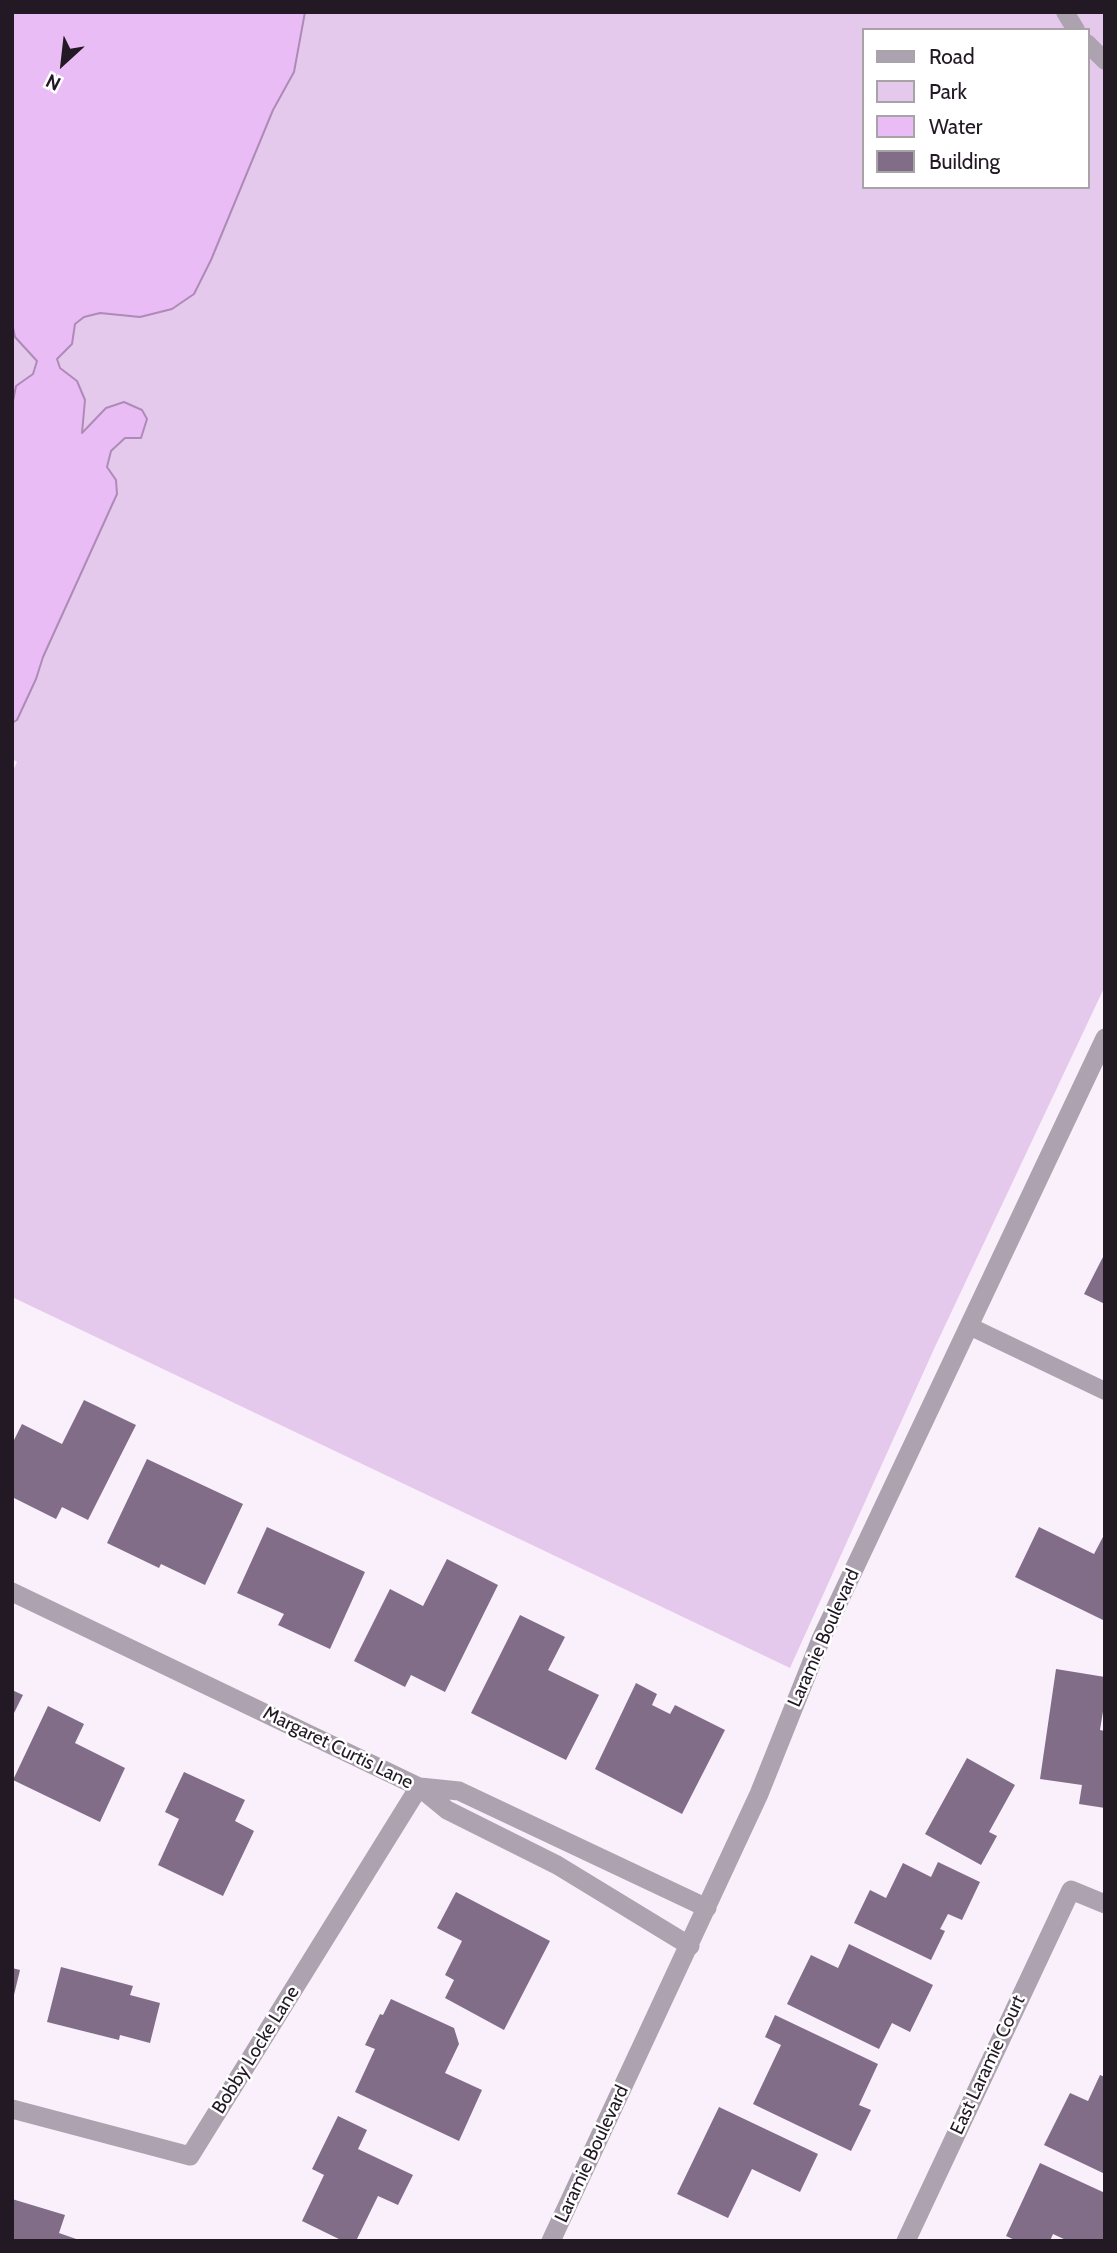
<!DOCTYPE html>
<html>
<head>
<meta charset="utf-8">
<style>
	body { margin:0 }
	#map { position:relative; width:1117px; height:2253px; overflow:hidden; background:#faf0fc; font-family:Cabin,sans-serif }
	canvas { display:block }
	.frame { position:absolute; inset:0; border:14px solid #221924; pointer-events:none }
	.legend { position:absolute; left:862px; top:28px; width:228px; height:161px; box-sizing:border-box; background:#fff; border:2px solid #a7a3a7; margin:0; padding:9px 12px; list-style:none; font-size:21px; color:#221924 }
	.legend li { display:flex; align-items:center; gap:14px; height:35px }
	.legend b { width:35px; border:2px solid #a7a3a7 }
	.north { position:absolute; left:28px; top:28px; width:70px; height:70px; -webkit-text-stroke:5px #fff; paint-order:stroke; rotate:207deg; font-size:19px; font-weight:700; line-height:28px; text-align:center; color:#221924 }
	.north::after { content:''; display:block; margin:auto; width:24px; height:32px; background:#221924; clip-path:polygon(50% 0,100% 100%,50% 72%,0 100%) }
</style>
</head>
<body>
<div id="map">
<canvas width="1117" height="2253"></canvas>
<div class="frame"></div>
<ul class="legend">
<li><b style="height:9px;background:#ada2af"></b>Road</li>
<li><b style="height:19px;background:#e5c9ed"></b>Park</li>
<li><b style="height:19px;background:#eabcf6"></b>Water</li>
<li><b style="height:19px;background:#826d88"></b>Building</li>
</ul>
<div class="north">N</div>
</div>
<script>
const ctx = document.querySelector('canvas').getContext('2d');
ctx.lineJoin = 'round';
function fill(path, color) {
  ctx.fillStyle = color;
  ctx.fill(path, 'evenodd');
}
function shape(rows) {
  const path = new Path2D();
  for (const r of rows) {
    path.moveTo(r[0], r[1]);
    for (let i = 2; i < r.length; i += 2) path.lineTo(r[i], r[i + 1]);
  }
  return path;
}
function trace(path, color, width, dash) {
  ctx.strokeStyle = color;
  ctx.lineWidth = width;
  ctx.lineCap = dash ? 'butt' : 'round';
  ctx.setLineDash(dash || []);
  ctx.stroke(path);
}
function label(font, color, halo, rows, align = 'center') {
  ctx.font = font + ' Cabin,sans-serif';
  ctx.lineWidth = 5;
  ctx.setLineDash([]);
  ctx.textBaseline = 'middle';
  ctx.strokeStyle = halo;
  ctx.fillStyle = color;
  for (const [text, x, y, turn = 0] of rows) {
    ctx.save();
    ctx.translate(x, y);
    ctx.rotate((+turn || 0) * Math.PI / 180);
    ctx.textAlign = isNaN(turn) ? turn : align;
    if (halo) ctx.strokeText(text, 0, 0);
    ctx.fillText(text, 0, 0);
    ctx.restore();
  }
}
fill(shape([
	[12,12,1105,12,1105,986,934,1349,790,1668,12,1297,12,773,17,762,12,759],
	[863,30,1087,30,1087,187,863,187]
]), '#e5c9ed');
const water = shape([
	[12,12,305,12,294,72,273,110,211,260,194,294,172,309,140,317,100,313,84,317,75,324,72,344,57,359,60,368,77,381,85,400,82,433,106,408,124,402,142,410,147,419,141,438,125,438,111,451,107,467,116,480,117,494,43,657,36,679,17,720,12,723,12,406,16,386,33,374,37,361,15,337,12,323,12,12]
]);
fill(water, '#eabcf6');
trace(water, '#ae8bb7', 2);
fill(shape([
	[1105,1253,1105,1304,1084,1294],
	[84,1400,136,1425,88,1520,62,1507,56,1519,12,1497,12,1444,22,1424,62,1444],
	[147,1459,243,1504,205,1585,161,1564,159,1568,107,1543],
	[267,1527,365,1572,330,1649,278,1625,284,1614,237,1593],
	[1039,1527,1094,1554,1105,1533,1105,1621,1015,1577],
	[447,1559,498,1585,445,1692,411,1675,405,1687,354,1661,390,1589,423,1606],
	[520,1615,565,1637,548,1670,599,1695,566,1760,471,1713],
	[1056,1669,1105,1677,1105,1699,1100,1730,1105,1731,1105,1808,1079,1804,1082,1785,1040,1779],
	[636,1683,657,1694,652,1705,670,1714,675,1705,725,1730,682,1814,595,1769],
	[12,1690,23,1695,12,1717],
	[48,1706,84,1724,75,1743,125,1768,100,1822,13,1780],
	[967,1758,1015,1785,989,1832,997,1836,981,1865,925,1834],
	[184,1772,245,1800,235,1821,254,1831,223,1896,158,1865,179,1819,165,1812],
	[938,1862,980,1882,962,1920,948,1914,940,1929,945,1931,931,1960,854,1923,870,1890,886,1898,903,1863,931,1877],
	[456,1892,550,1941,504,2030,445,1998,454,1980,445,1975,462,1941,437,1928],
	[849,1944,933,1985,910,2032,892,2023,879,2049,787,2004,811,1955,838,1968],
	[61,1967,133,1986,130,1995,160,2003,150,2043,120,2035,119,2040,47,2022],
	[12,1968,20,1970,13,1999,12,1999],
	[391,1999,454,2028,459,2044,445,2073,482,2090,459,2141,355,2092,375,2049,365,2045,380,2014,383,2015],
	[775,2015,878,2064,859,2105,871,2110,851,2151,753,2104,781,2045,765,2037],
	[1100,2075,1105,2077,1105,2174,1044,2145,1070,2093,1088,2101],
	[719,2107,818,2154,800,2192,752,2169,728,2218,677,2194],
	[338,2116,367,2130,358,2149,413,2175,398,2205,378,2196,356,2241,343,2241,302,2221,324,2175,312,2169],
	[1040,2163,1105,2193,1105,2241,1068,2241,1053,2234,1050,2241,1017,2241,1006,2236],
	[12,2199,65,2215,59,2233,82,2241,12,2241]
]), '#826d88');
trace(shape([
	[1065,12,1076,30],
	[1087,43,1105,61],
	[969,1326,1105,1391]
]), '#ada2af', 18);
trace(shape([
	[12,1592,419,1787,447,1810,557,1865,690,1946],
	[420,1787,459,1791,707,1908],
	[12,2109,190,2156,419,1787],
	[551,2241,759,1794,821,1639,1105,1038],
	[906,2241,1071,1890,1105,1904]
]), '#ada2af', 19);
label('19px', '#221924', '#fff', [
	["Laramie Boulevard",824,1638,-66],
	["Margaret Curtis Lane",338,1748,26],
	["Bobby Locke Lane",256,2050,-58],
	["East Laramie Court",988,2065,-65],
	["Laramie Boulevard",592,2154,-65]
]);
</script>
</body>
</html>
